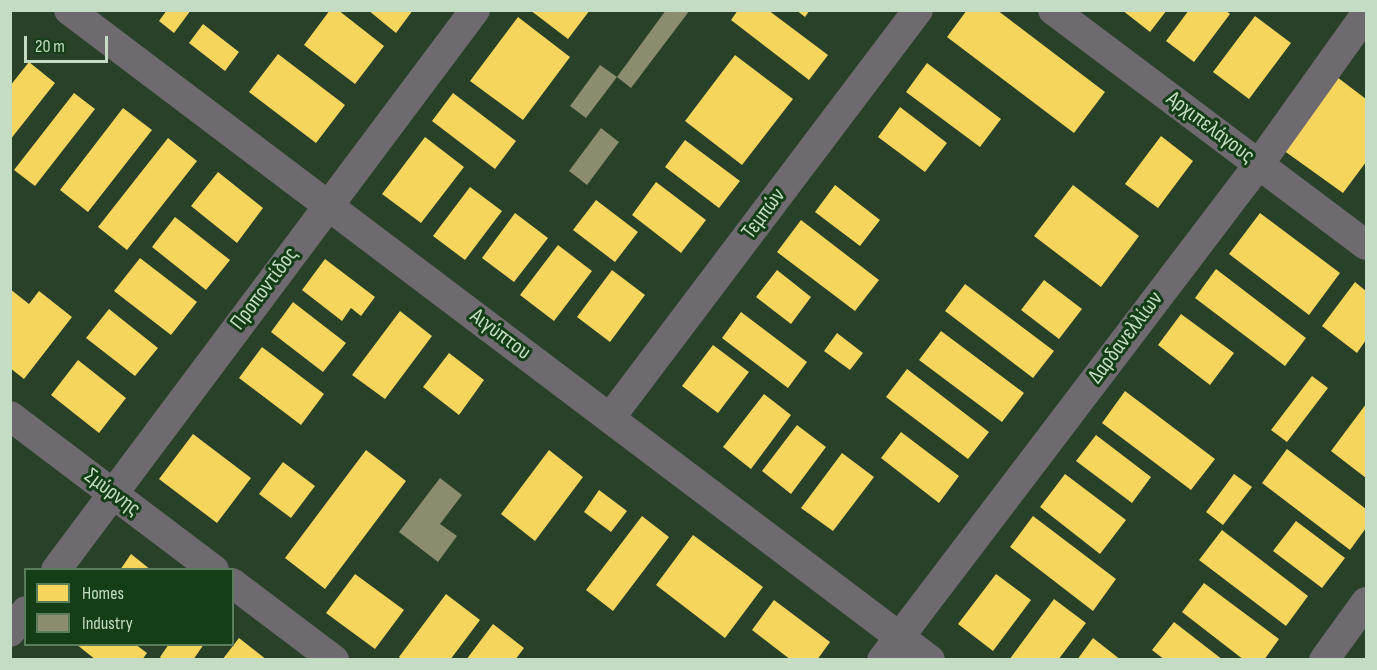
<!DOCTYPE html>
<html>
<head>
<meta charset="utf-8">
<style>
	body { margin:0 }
	#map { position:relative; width:1377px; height:670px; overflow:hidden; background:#294029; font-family:"Sofia Sans Condensed",sans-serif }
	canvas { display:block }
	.frame { position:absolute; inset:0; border:12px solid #c4dcc3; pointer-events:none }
	.legend { position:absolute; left:24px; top:568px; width:210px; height:78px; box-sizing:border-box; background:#143f16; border:2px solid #5a7e5b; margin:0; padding:8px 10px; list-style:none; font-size:18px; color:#c4dcc3 }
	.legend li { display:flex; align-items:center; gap:12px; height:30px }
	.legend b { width:30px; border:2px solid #5a7e5b }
	.scale { position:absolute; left:24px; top:36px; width:84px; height:27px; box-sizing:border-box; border:3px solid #c4dcc3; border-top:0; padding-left:8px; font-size:18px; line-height:21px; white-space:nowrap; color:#c4dcc3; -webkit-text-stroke:4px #143f16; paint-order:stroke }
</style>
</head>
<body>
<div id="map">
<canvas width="1377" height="670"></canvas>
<div class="frame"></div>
<ul class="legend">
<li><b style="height:16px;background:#f6d55c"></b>Homes</li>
<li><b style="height:16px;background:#8c8c6e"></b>Industry</li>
</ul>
<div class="scale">20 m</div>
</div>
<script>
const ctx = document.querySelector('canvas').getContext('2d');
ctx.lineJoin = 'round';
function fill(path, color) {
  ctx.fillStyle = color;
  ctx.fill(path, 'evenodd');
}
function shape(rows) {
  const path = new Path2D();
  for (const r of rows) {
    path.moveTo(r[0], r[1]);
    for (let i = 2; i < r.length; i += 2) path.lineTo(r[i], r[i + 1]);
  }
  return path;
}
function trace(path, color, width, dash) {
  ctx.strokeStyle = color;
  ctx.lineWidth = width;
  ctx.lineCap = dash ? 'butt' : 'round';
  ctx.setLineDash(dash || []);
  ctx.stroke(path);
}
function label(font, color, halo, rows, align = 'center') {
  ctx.font = font + ' "Sofia Sans Condensed",sans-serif';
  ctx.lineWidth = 6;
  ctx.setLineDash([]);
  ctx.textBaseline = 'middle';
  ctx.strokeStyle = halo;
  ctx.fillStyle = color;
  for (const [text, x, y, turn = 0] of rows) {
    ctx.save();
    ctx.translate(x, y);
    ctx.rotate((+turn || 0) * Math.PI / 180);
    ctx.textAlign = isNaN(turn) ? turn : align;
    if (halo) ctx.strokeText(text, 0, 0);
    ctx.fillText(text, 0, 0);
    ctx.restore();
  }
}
fill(shape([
	[167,10,191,10,174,33,159,21],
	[330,10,338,10,384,46,355,84,304,45],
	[368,10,413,10,396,33],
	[530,10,590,10,568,39],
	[738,10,768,10,828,55,809,80,731,20],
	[796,10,810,10,805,17],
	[967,10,997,10,1105,92,1074,133,947,37],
	[1122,10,1167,10,1150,32],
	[1189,10,1225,10,1230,14,1194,62,1166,41],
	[1255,16,1291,43,1249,99,1213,72],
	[518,17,570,57,523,120,470,81],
	[203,24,239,52,225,71,189,43],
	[278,54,345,105,316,143,249,92],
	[735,55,793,99,742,165,685,121],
	[29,62,55,83,10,140,10,86],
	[927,63,1001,119,980,147,906,92],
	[1337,77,1366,99,1366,162,1343,193,1283,150],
	[74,93,95,109,35,186,14,170],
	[453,93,516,141,495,169,432,121],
	[900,107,947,143,925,172,878,137],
	[123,108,152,130,88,212,60,190],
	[1161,136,1193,161,1158,208,1125,184],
	[425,137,464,167,421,223,382,194],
	[168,138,197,161,127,250,98,227],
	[685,140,740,181,719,208,665,167],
	[218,172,263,208,237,243,191,206],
	[656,182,706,220,681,253,632,215],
	[835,185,880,220,860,246,815,212],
	[1073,185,1139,236,1101,287,1034,236],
	[470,187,502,211,465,260,433,236],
	[596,200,638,232,615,262,573,230],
	[515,213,548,238,514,282,482,258],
	[1260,213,1340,273,1309,315,1229,254],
	[175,217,230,260,206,290,152,247],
	[801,220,879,280,855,311,777,252],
	[558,245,592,271,554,321,520,295],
	[140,258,197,302,171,335,114,291],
	[325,259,375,297,361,316,351,308,342,321,302,290],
	[1216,269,1306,338,1285,366,1195,298],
	[612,270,645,295,610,342,577,317],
	[777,270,811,297,791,324,756,297],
	[1044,280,1082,309,1059,339,1021,310],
	[1355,282,1366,291,1366,340,1357,353,1322,326],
	[965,284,1054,351,1033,378,945,311],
	[10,289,29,304,39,291,72,317,24,379,10,368],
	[293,302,346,343,323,372,271,332],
	[109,309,158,348,135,376,86,338],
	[400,311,432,336,385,399,352,375],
	[741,312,807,362,788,388,722,338],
	[1181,314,1234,353,1210,385,1158,345],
	[941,331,1024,393,1002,422,919,360],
	[837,333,863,353,850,370,824,351],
	[713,345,749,372,718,413,682,386],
	[262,347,324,394,301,425,239,378],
	[449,353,484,380,459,415,423,387],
	[78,360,126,398,99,433,51,395],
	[907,369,989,432,968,459,886,397],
	[1312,376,1328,388,1287,442,1271,430],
	[1125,391,1215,459,1191,490,1102,423],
	[764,394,791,415,751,469,723,447],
	[1366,404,1366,478,1331,451],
	[797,425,826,447,791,494,762,471],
	[901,432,959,476,939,503,881,458],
	[193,434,251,478,217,523,159,479],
	[1096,435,1151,477,1132,503,1076,461],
	[1287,449,1366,509,1366,528,1350,550,1262,483],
	[366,450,406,481,325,589,285,558],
	[549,450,583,477,535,541,501,514],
	[842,453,874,477,833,531,801,508],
	[283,462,315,486,291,518,259,494],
	[1065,474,1126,520,1100,554,1040,507],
	[1234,474,1252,487,1223,525,1206,512],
	[599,490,627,511,611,532,584,512],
	[642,516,669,537,613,611,586,590],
	[1033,516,1116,579,1093,611,1010,547],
	[1296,521,1345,558,1322,588,1273,551],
	[1222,530,1308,596,1286,626,1199,560],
	[693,535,763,587,725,638,656,585],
	[131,554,151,570,120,570],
	[355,574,404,610,375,649,326,613],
	[996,574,1031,600,993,651,958,624],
	[1204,583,1279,639,1264,660,1244,660,1182,612],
	[446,594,480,620,450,660,402,660,399,657],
	[1054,599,1086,623,1058,660,1009,660],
	[774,600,830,642,817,660,791,660,752,630],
	[1174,622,1223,660,1165,660,1152,650],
	[493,624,524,648,515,660,466,660],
	[239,638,267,660,222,660],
	[1093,638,1121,660,1077,660],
	[76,644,135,644,147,653,142,660,96,660],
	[169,644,204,644,193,660,163,660,160,657]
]), '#f6d55c');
fill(shape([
	[666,10,690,10,631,88,617,77],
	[600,65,617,77,586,118,570,106],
	[601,128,619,142,587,185,569,171],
	[440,478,462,495,440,524,457,536,438,562,399,532]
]), '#8c8c6e');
trace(shape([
	[69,10,930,660],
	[1053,10,1366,245],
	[10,416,214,570],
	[610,418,918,10],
	[56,570,475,10],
	[232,583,334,660],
	[10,632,26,611],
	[882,660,1259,164,1366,14],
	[1324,660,1366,602]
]), '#6e6a6f', 30);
label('22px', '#c4dcc3', '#143f16', [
	["Αρχιπελάγους",1210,128,37],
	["Τεμπών",764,214,-53],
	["Προποντίδος",265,289,-53],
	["Αιγύπτου",500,335,37],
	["Δαρδανελλίων",1126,338,-53],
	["Σμύρνης",112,493,37]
]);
</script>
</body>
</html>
